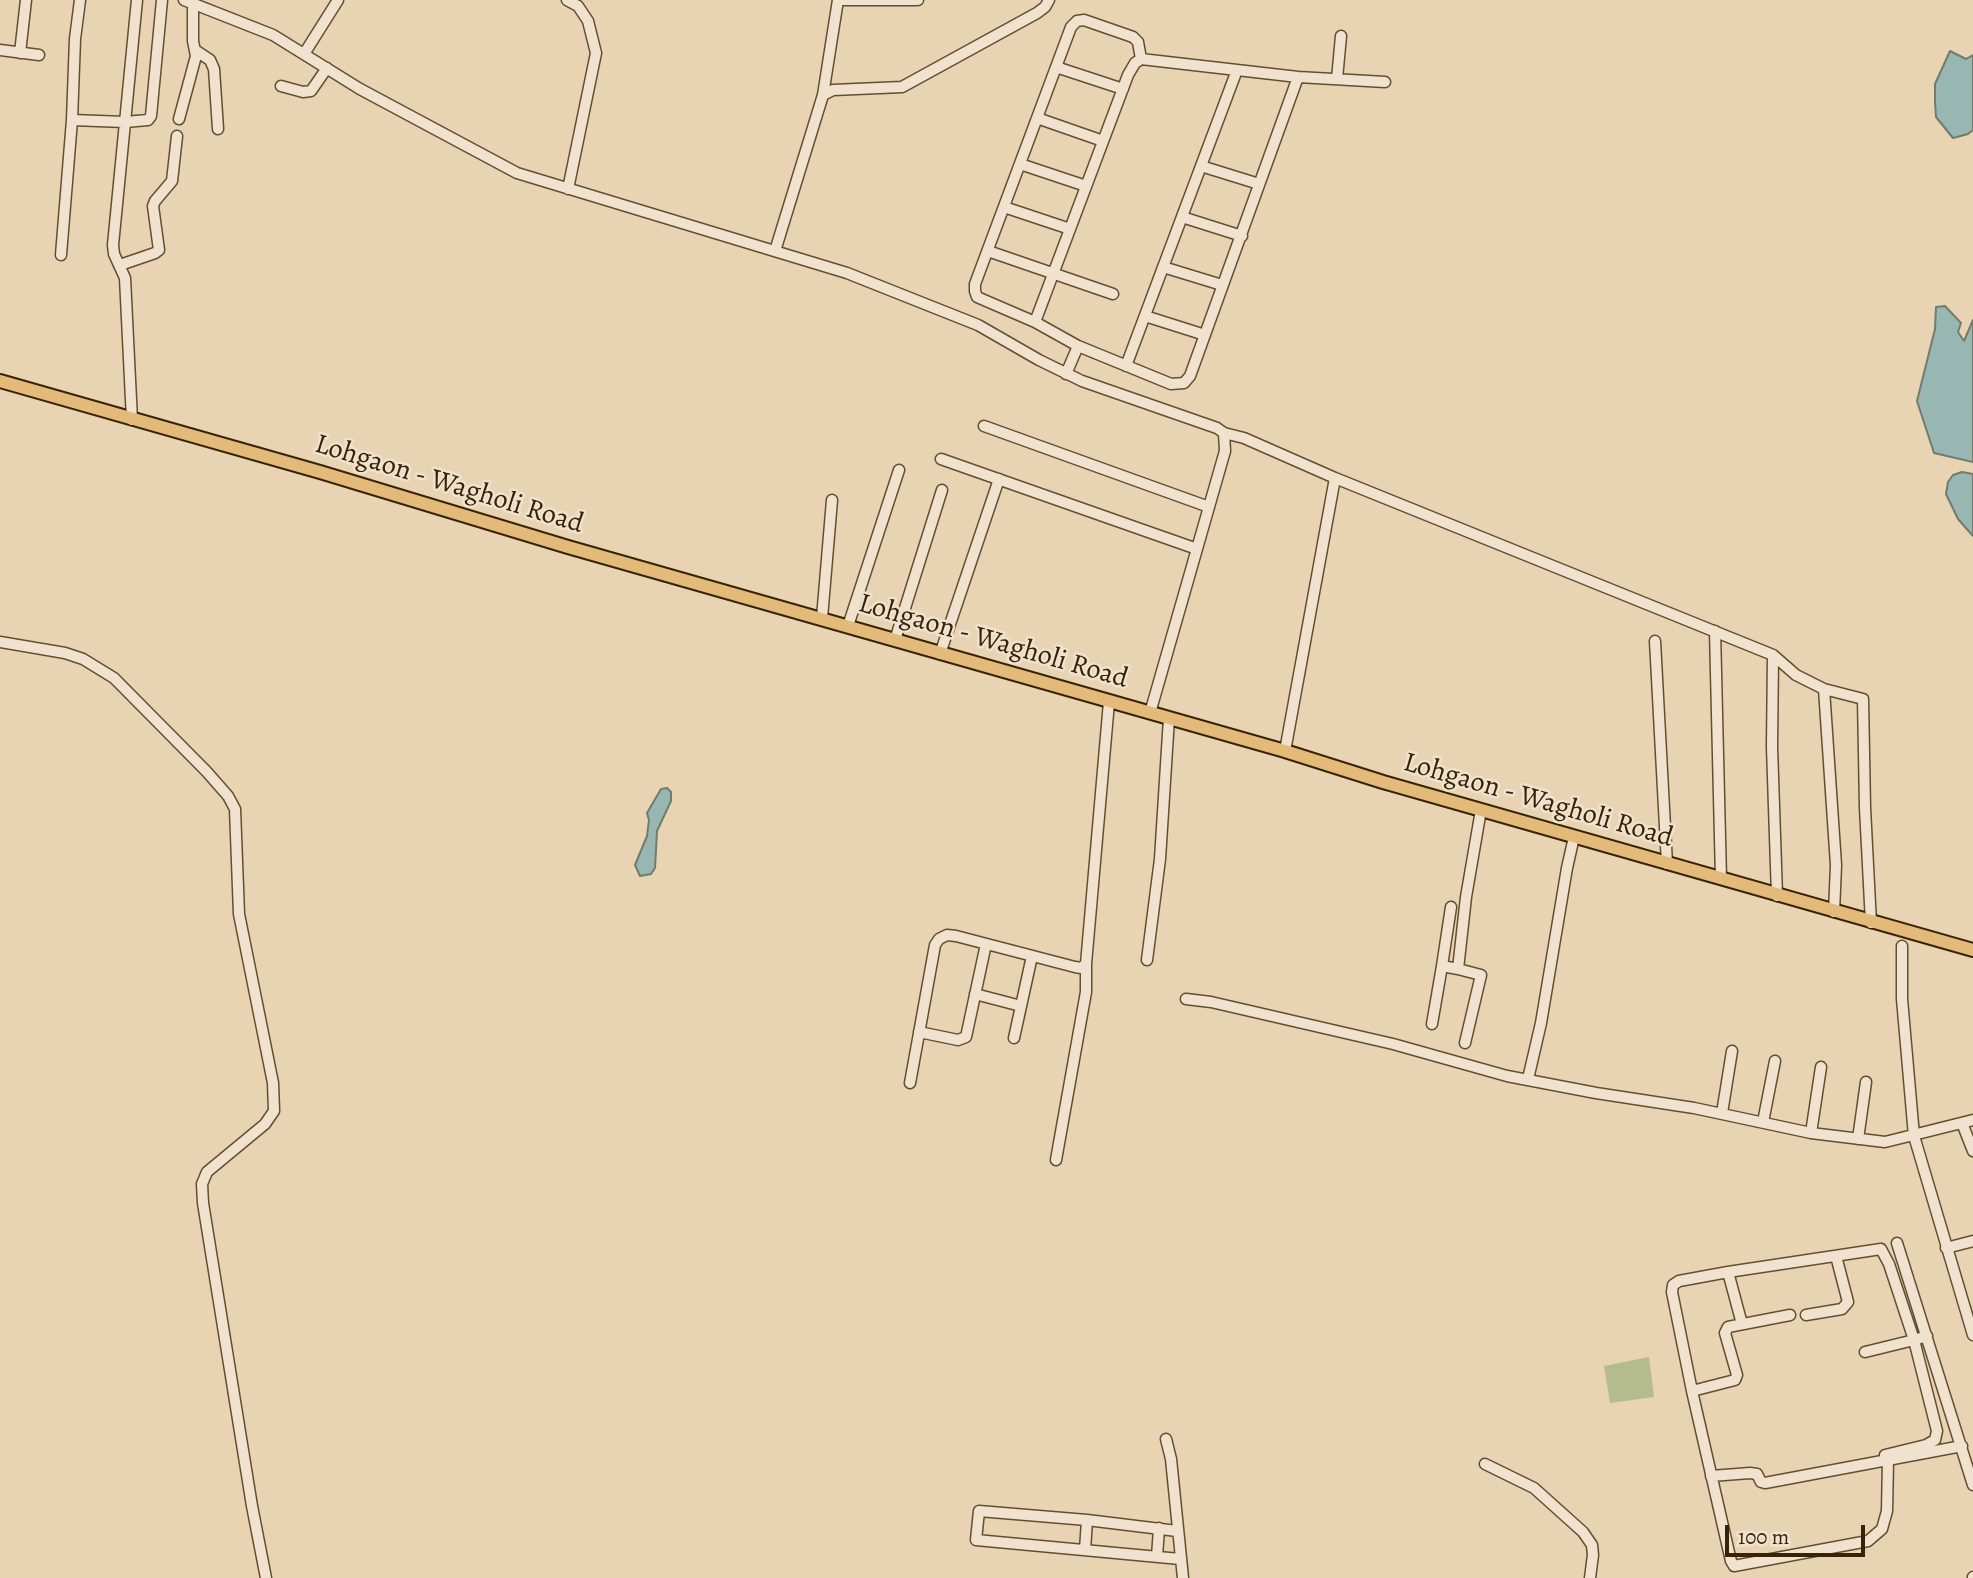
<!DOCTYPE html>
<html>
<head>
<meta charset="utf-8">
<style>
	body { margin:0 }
	#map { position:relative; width:1973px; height:1578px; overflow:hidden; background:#e8d3b3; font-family:Alegreya,serif }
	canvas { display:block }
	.scale { position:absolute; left:1725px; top:1525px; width:140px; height:32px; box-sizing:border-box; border:4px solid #372305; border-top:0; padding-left:9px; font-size:21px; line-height:24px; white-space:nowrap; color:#372305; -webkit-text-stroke:5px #f0e2ce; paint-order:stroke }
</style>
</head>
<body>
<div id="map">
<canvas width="1973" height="1578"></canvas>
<div class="scale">100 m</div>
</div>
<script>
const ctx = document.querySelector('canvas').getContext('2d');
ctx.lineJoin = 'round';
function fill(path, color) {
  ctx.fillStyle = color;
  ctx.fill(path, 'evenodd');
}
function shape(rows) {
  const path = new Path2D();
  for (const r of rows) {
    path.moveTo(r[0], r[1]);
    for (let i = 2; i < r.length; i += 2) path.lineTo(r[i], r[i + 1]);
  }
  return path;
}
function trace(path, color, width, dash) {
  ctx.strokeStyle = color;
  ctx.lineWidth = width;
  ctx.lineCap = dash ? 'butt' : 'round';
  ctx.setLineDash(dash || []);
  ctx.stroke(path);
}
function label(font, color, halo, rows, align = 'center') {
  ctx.font = font + ' Alegreya,serif';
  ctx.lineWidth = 5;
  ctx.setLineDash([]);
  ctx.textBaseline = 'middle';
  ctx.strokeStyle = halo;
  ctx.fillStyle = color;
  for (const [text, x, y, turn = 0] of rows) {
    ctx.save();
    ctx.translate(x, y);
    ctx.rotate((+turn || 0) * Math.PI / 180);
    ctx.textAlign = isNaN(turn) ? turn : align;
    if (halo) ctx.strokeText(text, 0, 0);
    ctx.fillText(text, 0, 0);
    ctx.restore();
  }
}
fill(shape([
	[1649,1357,1654,1397,1610,1403,1604,1366]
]), '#b4bc8e');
const water = shape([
	[1950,51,1966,59,1973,55,1973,130,1968,134,1953,138,1936,117,1935,103,1935,84,1950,51],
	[1945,306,1961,323,1958,332,1964,341,1973,320,1973,462,1934,453,1917,401,1935,329,1936,307,1945,306],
	[1962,472,1973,474,1973,536,1958,519,1946,494,1948,482,1953,475,1962,472],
	[667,788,671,792,671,801,657,831,655,868,651,874,640,876,635,865,647,836,649,820,647,813,661,789,667,788]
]);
fill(water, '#98b7b2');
trace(water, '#717c6d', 2);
const minor = shape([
	[184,0,273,35,360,89,517,173,847,273,978,325,1039,360,1082,381,1217,428,1224,433,1225,451,1150,713],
	[567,0,578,6,588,21,596,53,568,189],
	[838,0,918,0],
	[0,50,39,55],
	[195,50,210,60,214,69,218,129],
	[20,53,26,0],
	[304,54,338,0],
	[1141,59,1138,42,1133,37,1084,20,1077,21,1071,27,975,284,975,291,977,297,1035,322,1078,346,1171,384,1184,383,1190,376,1298,77],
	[1056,67,1123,89],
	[1337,79,1341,36],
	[281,86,303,92,311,91,327,68],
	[823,95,833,90,902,87,1037,13,1045,7,1049,0],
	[1037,118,1103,141],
	[179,119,196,56,193,41,193,3],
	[72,120,125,122,148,120,151,116,162,0],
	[1020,164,1086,186],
	[1201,166,1259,184],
	[1004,207,1070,229],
	[1182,217,1242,236],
	[775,251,823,95,838,0],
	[988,251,1113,294],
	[61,255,72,120,75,39,80,0],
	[120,265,155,253,159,250,153,206,155,201,172,181,177,136],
	[1163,267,1222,285],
	[1145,316,1205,335],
	[1035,322,1128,75,1135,63,1141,59,1298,77,1385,82],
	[1126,366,1237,70],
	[1066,374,1078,346],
	[132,420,125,278,114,254,113,245,137,0],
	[984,426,1209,507],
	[1224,433,1244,438,1335,478,1773,655,1796,675,1824,689,1863,699,1865,808,1871,923],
	[941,459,1197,549],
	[822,618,832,500],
	[848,626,899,470],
	[1715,631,1721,879],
	[895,640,942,490],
	[1655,641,1667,864],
	[0,642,65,653,83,659,114,678,207,772,228,796,235,809,239,914,273,1083,274,1111,265,1124,207,1172,202,1184,203,1203,252,1506,266,1578],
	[940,654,999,479],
	[1773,655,1772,747,1777,896],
	[1824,689,1836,865,1834,912],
	[1285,751,1335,478],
	[1902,946,1902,999,1914,1136,1973,1335],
	[1147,960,1160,859,1169,718],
	[1442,966,1451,907],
	[1458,969,1481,975,1465,1043],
	[975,994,1021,1006],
	[1186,999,1211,1002,1393,1044,1507,1076,1596,1093,1694,1108,1811,1133,1885,1142,1973,1120],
	[1432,1024,1442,966,1458,969,1466,897,1481,810],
	[919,1032,958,1040,966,1037,986,944],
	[1014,1038,1032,956],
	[1528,1079,1541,1023,1567,868,1574,837],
	[910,1083,935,945,939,939,947,935,956,936,1075,967,1081,968,1086,964,1109,702],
	[1722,1113,1732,1051],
	[1763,1122,1775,1061],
	[1962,1123,1973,1151],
	[1811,1133,1821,1067],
	[1858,1139,1866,1082],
	[1056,1160,1086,992,1086,964],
	[1897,1243,1973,1485],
	[1946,1248,1973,1241],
	[1728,1272,1881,1249,1889,1264,1914,1340,1927,1336],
	[1806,1315,1842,1309,1848,1302,1836,1256],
	[1742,1324,1728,1272,1679,1281,1673,1285,1672,1292,1692,1391,1731,1561,1734,1566,1868,1541,1882,1529,1887,1511,1888,1461],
	[1865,1352,1914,1340,1937,1431,1935,1440,1926,1445,1885,1455],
	[1692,1391,1735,1380,1737,1375,1725,1333,1728,1327,1790,1315],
	[1166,1439,1171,1459,1183,1578],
	[1485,1464,1534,1488,1583,1532,1592,1545,1593,1555,1590,1578],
	[1711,1476,1750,1473,1757,1474,1761,1482,1765,1483,1962,1446],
	[1177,1531,1087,1520,979,1511,976,1540,1180,1559],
	[1085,1550,1087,1520],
	[1157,1557,1159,1528],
	[1973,1578,1973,1577]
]);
const major = shape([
	[0,381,320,472,568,547,1285,751,1383,782,1973,950]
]);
trace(minor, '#634f30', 13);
trace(major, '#372305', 16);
trace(minor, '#f0e2ce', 10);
trace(major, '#e4ba7a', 12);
label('28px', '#372305', '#f0e2ce', [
	["Lohgaon - Wagholi Road",449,485,17],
	["Lohgaon - Wagholi Road",993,642,16],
	["Lohgaon - Wagholi Road",1538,801,16]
]);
</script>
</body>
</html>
